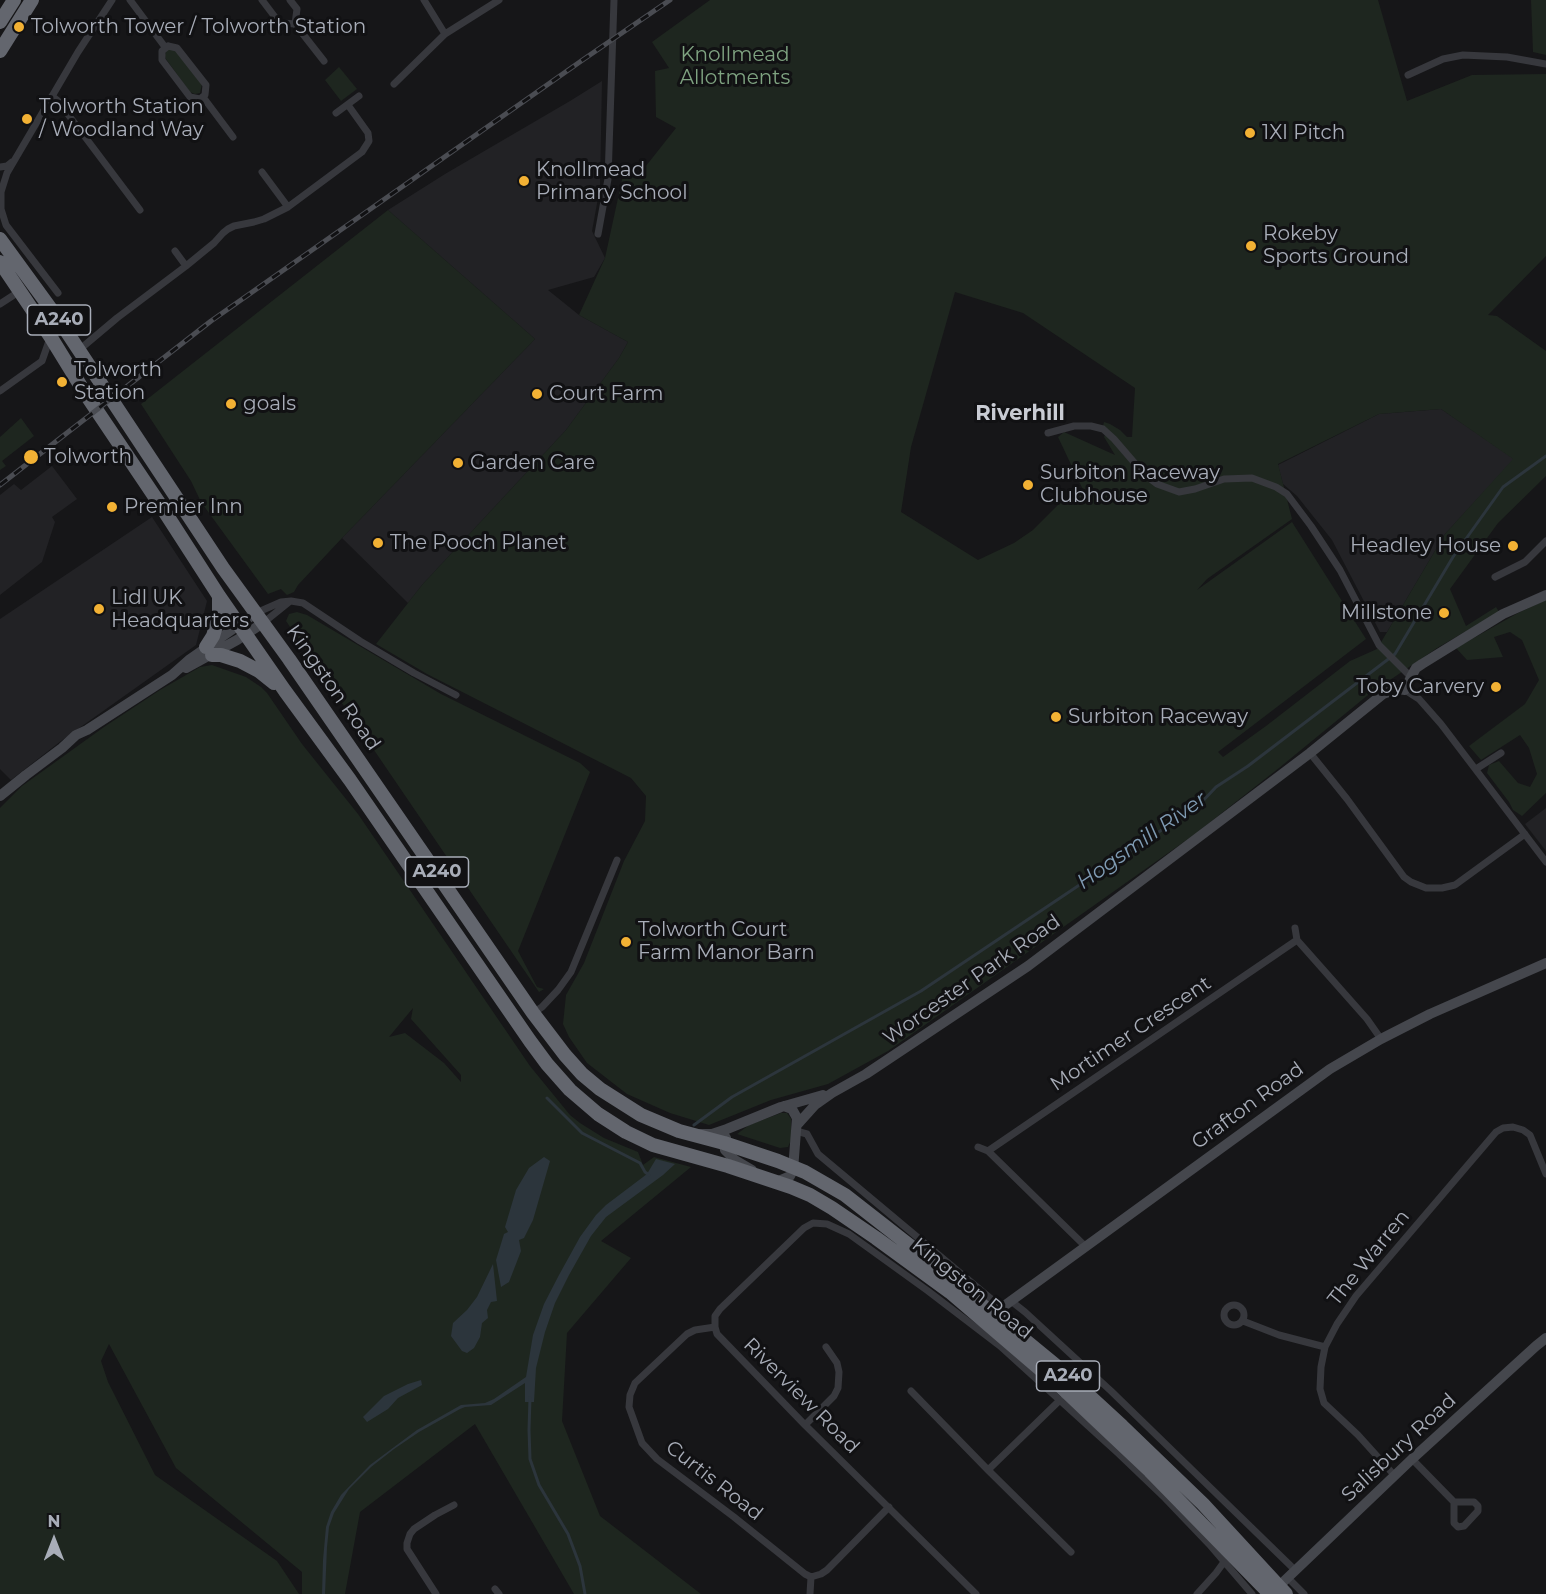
<!DOCTYPE html>
<html>
<head>
<meta charset="utf-8">
<style>
	body { margin:0 }
	#map { position:relative; width:1546px; height:1594px; overflow:hidden; background:#161618; font-family:Montserrat,sans-serif }
	canvas { display:block }
	.north { position:absolute; left:24px; top:1510px; width:60px; height:60px; -webkit-text-stroke:4px #111113; paint-order:stroke; rotate:0deg; font-size:16px; font-weight:700; line-height:24px; text-align:center; color:#a8adb8 }
	.north::after { content:''; display:block; margin:auto; width:21px; height:27px; background:#a8adb8; clip-path:polygon(50% 0,100% 100%,50% 72%,0 100%) }
</style>
</head>
<body>
<div id="map">
<canvas width="1546" height="1594"></canvas>
<div class="north">N</div>
</div>
<script>
const ctx = document.querySelector('canvas').getContext('2d');
ctx.lineJoin = 'round';
function fill(path, color) {
  ctx.fillStyle = color;
  ctx.fill(path, 'evenodd');
}
function shape(rows) {
  const path = new Path2D();
  for (const r of rows) {
    if (r.length === 3) {
      path.moveTo(r[0] + r[2], r[1]);
      path.arc(r[0], r[1], r[2], 0, 2 * Math.PI);
      continue;
    }
    path.moveTo(r[0], r[1]);
    for (let i = 2; i < r.length; i += 2) path.lineTo(r[i], r[i + 1]);
  }
  return path;
}
function trace(path, color, width, dash) {
  ctx.strokeStyle = color;
  ctx.lineWidth = width;
  ctx.lineCap = dash ? 'butt' : 'round';
  ctx.setLineDash(dash || []);
  ctx.stroke(path);
}
function label(font, color, halo, rows, align = 'center') {
  ctx.font = font + ' Montserrat,sans-serif';
  ctx.lineWidth = 6;
  ctx.setLineDash([]);
  ctx.textBaseline = 'middle';
  ctx.strokeStyle = halo;
  ctx.fillStyle = color;
  for (const [text, x, y, turn = 0] of rows) {
    ctx.save();
    ctx.translate(x, y);
    ctx.rotate((+turn || 0) * Math.PI / 180);
    ctx.textAlign = isNaN(turn) ? turn : align;
    if (halo) ctx.strokeText(text, 0, 0);
    ctx.fillText(text, 0, 0);
    ctx.restore();
  }
}
fill(shape([
	[602,81,600,187,592,231,605,258,594,277,548,290,579,315,628,342,619,358,566,430,422,585,408,603,342,538,535,339,388,210,445,174,570,101],
	[1441,409,1514,459,1445,534,1387,632,1380,632,1332,540,1297,496,1283,484,1278,465,1379,414],
	[52,466,77,499,52,517,55,522,42,562,0,595,0,495,14,484,21,490],
	[152,517,207,601,196,645,61,741,11,780,0,769,0,619],
	[1546,808,1546,851,1525,824]
]), '#222225');
fill(shape([
	[710,0,1378,0,1407,101,1472,75,1546,74,1546,256,1488,315,1497,316,1546,351,1546,476,1498,523,1450,589,1466,626,1496,607,1499,612,1437,648,1368,695,1279,768,1195,834,888,1051,828,1084,771,1100,709,1125,670,1113,627,1094,587,1063,569,1037,563,1024,566,995,584,963,624,861,645,821,646,796,631,778,427,674,376,644,422,585,566,430,619,358,628,342,579,315,605,258,623,175,638,176,676,128,656,117,655,71,669,68,652,42],
	[955,292,1023,313,1135,388,1132,437,1127,437,1120,430,1110,424,1104,422,1103,426,1107,430,1104,437,1115,455,1064,432,1058,437,1084,492,1063,500,1033,530,1014,543,978,560,901,512,911,447],
	[1441,409,1513,459,1445,534,1377,649,1350,661,1266,726,1223,757,1218,752,1366,639,1292,522,1197,590,1207,579,1292,519,1278,464,1379,414],
	[1531,0,1546,0,1546,55,1533,52],
	[172,49,177,51,202,84,200,93,195,94,190,92,166,59,165,55,167,50],
	[339,67,357,89,341,101,325,80],
	[388,210,535,339,342,538,298,585,294,592,287,595,281,589,268,594,201,502,191,481,141,404],
	[21,418,34,436,2,461,6,466,0,470,0,437],
	[1546,600,1546,793,1522,816,1513,810,1509,802,1487,773,1489,765,1499,761,1518,783,1530,787,1537,774,1529,748,1520,735,1481,760,1469,746,1525,704,1539,680,1522,640,1510,632,1494,637,1503,657,1467,660,1456,648,1518,613],
	[297,612,307,615,441,694,580,763,590,772,518,951,537,987,544,989,539,992,286,621,289,614],
	[212,665,246,677,261,687,267,693,302,744,358,814,530,1066,570,1115,580,1123,604,1138,638,1152,643,1165,654,1157,691,1167,601,1241,631,1258,567,1333,562,1421,600,1516,701,1594,574,1594,475,1424,360,1512,345,1594,302,1594,302,1572,176,1468,109,1344,101,1361,108,1382,155,1475,277,1561,299,1594,0,1594,0,808,22,786,104,727,160,690,200,667],
	[413,1008,411,1019,461,1075,461,1082,444,1063,405,1033,389,1037],
	[781,1113,787,1113,791,1119,791,1140,788,1147,780,1148,737,1134,749,1125]
]), '#1e261f');
fill(shape([
	[544,1157,550,1161,533,1220,524,1238,519,1240,521,1251,509,1282,501,1287,496,1260,504,1234,508,1232,505,1227,516,1190,529,1168],
	[656,1159,675,1164,663,1175,606,1217,591,1236,569,1275,555,1303,545,1332,536,1368,534,1402,525,1402,525,1383,491,1405,465,1407,460,1409,419,1432,394,1449,371,1467,349,1489,334,1513,329,1527,327,1547,325,1594,322,1594,323,1560,326,1527,331,1512,341,1495,370,1465,417,1430,461,1405,485,1403,494,1399,526,1377,533,1335,544,1304,559,1275,580,1237,596,1215,606,1205,647,1174],
	[493,1264,497,1301,491,1302,487,1310,488,1318,482,1323,480,1337,474,1348,467,1353,462,1351,451,1336,453,1323,467,1310,477,1297],
	[421,1380,422,1385,398,1398,388,1409,367,1422,363,1417,384,1396,408,1384]
]), '#2c353c');
trace(shape([
	[547,1098,582,1133,640,1163,645,1172,649,1175],
	[694,1125,732,1097,921,991,1199,805,1216,787,1248,766,1395,654,1453,557,1503,487,1546,456],
	[530,1398,529,1430,530,1459,539,1485,568,1534,580,1566,585,1594]
]), '#2c353c', 3);
trace(shape([
	[130,0,165,47],
	[262,0,278,21,283,23,295,24,297,9,290,0],
	[424,0,445,34],
	[295,24,324,61],
	[168,46,177,48,206,85,205,95,200,99,190,97,162,60,162,51,168,46],
	[1408,75,1443,59,1463,55,1507,57,1546,64],
	[394,84,445,34,499,0],
	[52,96,58,101,140,210],
	[203,97,233,137],
	[336,113,359,96],
	[0,167,7,166,12,162],
	[262,172,288,207],
	[598,234,608,179,614,0],
	[175,251,186,266],
	[58,293,6,225,1,209,1,192,7,173,78,52,112,0],
	[0,304,20,291],
	[79,350,117,318,186,266,214,243,223,233,228,229,234,226,254,222,264,219,288,207,362,152,369,141,368,133,348,105],
	[0,391,42,361,50,338],
	[1048,433,1074,426,1091,426,1103,429,1114,439,1145,475,1157,484,1179,492,1195,489,1224,479,1252,478,1276,487,1287,494,1311,526,1340,570,1379,645,1411,677],
	[1495,577,1525,562,1546,541],
	[256,613,281,602,291,601,303,603,360,641,414,673,456,695],
	[263,623,289,602],
	[1405,690,1419,699,1441,724,1546,862],
	[1310,753,1347,799,1404,877,1411,882,1426,888,1442,888,1455,885,1525,834],
	[1476,769,1501,753],
	[1295,928,1297,940],
	[533,1013,542,1007,558,990,571,972,617,860],
	[796,1131,807,1134,818,1154,1002,1308],
	[978,1147,988,1151],
	[1086,1247,988,1151,1297,940,1367,1019,1381,1039],
	[1011,1301,1025,1312,1111,1391,1296,1571],
	[1234,1315,10],
	[1243,1321,1279,1335,1325,1347],
	[715,1327,695,1330,687,1334,635,1383,630,1395,629,1407,642,1443,657,1459,734,1517,805,1574,811,1577,821,1574,827,1570,889,1507],
	[911,1391,988,1470,1071,1552],
	[805,1425,834,1396,838,1388,839,1372,837,1363,826,1347],
	[1412,1459,1454,1502,1474,1502,1478,1506,1478,1511,1464,1526,1458,1527,1454,1523,1454,1502],
	[988,1470,1060,1400],
	[1395,1476,1358,1435,1324,1403,1320,1389,1321,1367,1325,1347,1337,1324,1356,1296,1496,1132,1503,1128,1513,1127,1523,1130,1530,1135,1546,1174],
	[1288,1578,1304,1594],
	[495,1589,499,1594],
	[436,1594,407,1549,407,1543,410,1534,414,1529,435,1515,454,1505],
	[810,1594,811,1577],
	[976,1594,805,1425,717,1334,715,1327,715,1316,720,1309,804,1228,813,1223,827,1224,849,1234,928,1291,1000,1346,1119,1454,1165,1498,1209,1544,1252,1594],
	[1197,1594,1216,1573,1224,1562]
]), '#37383d', 7);
trace(shape([
	[186,668,237,640,263,623],
	[0,796,26,775,62,748,76,735,87,730,172,675,190,659,256,613],
	[797,1125,815,1105,832,1093,866,1074,1028,966,1310,753,1383,694,1397,689,1405,690,1411,677,1416,668,1422,664,1503,614,1546,595],
	[701,1134,712,1134,727,1129,781,1107,823,1095],
	[726,1138,724,1143,725,1150,735,1160,752,1170],
	[776,1182,790,1176,793,1170,797,1118,792,1109,784,1106],
	[993,1314,1330,1069,1381,1039,1430,1014,1546,963],
	[1279,1586,1412,1459,1536,1346,1546,1338]
]), '#45474d', 10);
trace(shape([
	[0,22,14,0],
	[0,51,32,0],
	[0,239,59,320,223,568,289,659,533,1013,565,1055,582,1074,600,1089,641,1115,679,1131,724,1143,778,1161,805,1172,845,1195,909,1245,993,1314,1060,1369,1122,1426,1203,1504,1286,1594],
	[0,262,50,336,85,393,161,506,219,596,285,691,350,780,530,1041,547,1064,570,1090,598,1114,626,1132,653,1145,728,1166,791,1187,810,1195,832,1208,876,1238,950,1292,1062,1388,1150,1471,1270,1594],
	[206,647,213,636,219,616,219,596],
	[212,655,221,655,240,661,259,671,274,683]
]), '#63666e', 14);
const rail = shape([
	[0,485,211,321,584,59,670,0]
]);
trace(rail, '#4a4c52', 5);
trace(rail, '#111113', 3, [9]);
for (const [x, y, r, color] of [
	[19,27,6,"#f2b134"],
	[27,119,6,"#f2b134"],
	[1250,133,6,"#f2b134"],
	[524,181,6,"#f2b134"],
	[1251,246,6,"#f2b134"],
	[62,382,6,"#f2b134"],
	[537,394,6,"#f2b134"],
	[231,404,6,"#f2b134"],
	[31,457,8,"#f2b134"],
	[458,463,6,"#f2b134"],
	[1028,485,6,"#f2b134"],
	[112,507,6,"#f2b134"],
	[378,543,6,"#f2b134"],
	[1513,546,6,"#f2b134"],
	[99,609,6,"#f2b134"],
	[1444,613,6,"#f2b134"],
	[1496,687,6,"#f2b134"],
	[1056,717,6,"#f2b134"],
	[626,942,6,"#f2b134"]
]) {
  const dot = new Path2D();
  dot.arc(x, y, r, 0, 2 * Math.PI);
  ctx.fillStyle = color;
  ctx.fill(dot);
  trace(dot, '#111113', 2);
}
for (const [x, y, w] of [
	[59,320,63],
	[437,872,63],
	[1068,1376,63]
]) {
  const box = new Path2D();
  box.roundRect(x - w / 2, y - 15, w, 30, 4.5);
  ctx.fillStyle = '#111113';
  ctx.fill(box);
  trace(box, '#a8adb8', 1.5);
}
label('bold 18px', '#a8adb8', null, [
	["A240",59,320],
	["A240",437,872],
	["A240",1068,1376]
]);
label('20px', '#a8adb8', '#111113', [
	["Tolworth Tower / Tolworth Station",31,27],
	["Tolworth Station",39,107],
	["/ Woodland Way",39,130],
	["1XI Pitch",1262,133],
	["Knollmead",536,170],
	["Primary School",536,193],
	["Rokeby",1263,234],
	["Sports Ground",1263,257],
	["Tolworth",74,370],
	["Station",74,393],
	["Court Farm",549,394],
	["goals",243,404],
	["Tolworth",44,457],
	["Garden Care",470,463],
	["Surbiton Raceway",1040,473],
	["Clubhouse",1040,496],
	["Premier Inn",124,507],
	["The Pooch Planet",390,543],
	["Headley House",1501,546,"right"],
	["Lidl UK",111,598],
	["Headquarters",111,621],
	["Millstone",1432,613,"right"],
	["Toby Carvery",1484,687,"right"],
	["Surbiton Raceway",1068,717],
	["Tolworth Court",638,930],
	["Farm Manor Barn",638,953]
], 'left');
label('20px', '#7fa381', '#111113', [
	["Knollmead",735,55],
	["Allotments",735,78]
]);
label('20px', '#a8adb8', '#111113', [
	["Kingston Road",333,688,55],
	["Worcester Park Road",972,980,-35],
	["Mortimer Crescent",1131,1034,-34],
	["Grafton Road",1248,1106,-36],
	["The Warren",1369,1258,-51],
	["Kingston Road",972,1289,39],
	["Riverview Road",801,1396,45],
	["Salisbury Road",1399,1448,-43],
	["Curtis Road",714,1481,38]
]);
label('bold 21px', '#c9ccd4', '#111113', [
	["Riverhill",1020,414]
]);
label('italic 21px', '#7f9bb3', '#111113', [
	["Hogsmill River",1142,841,-35]
]);
</script>
</body>
</html>
